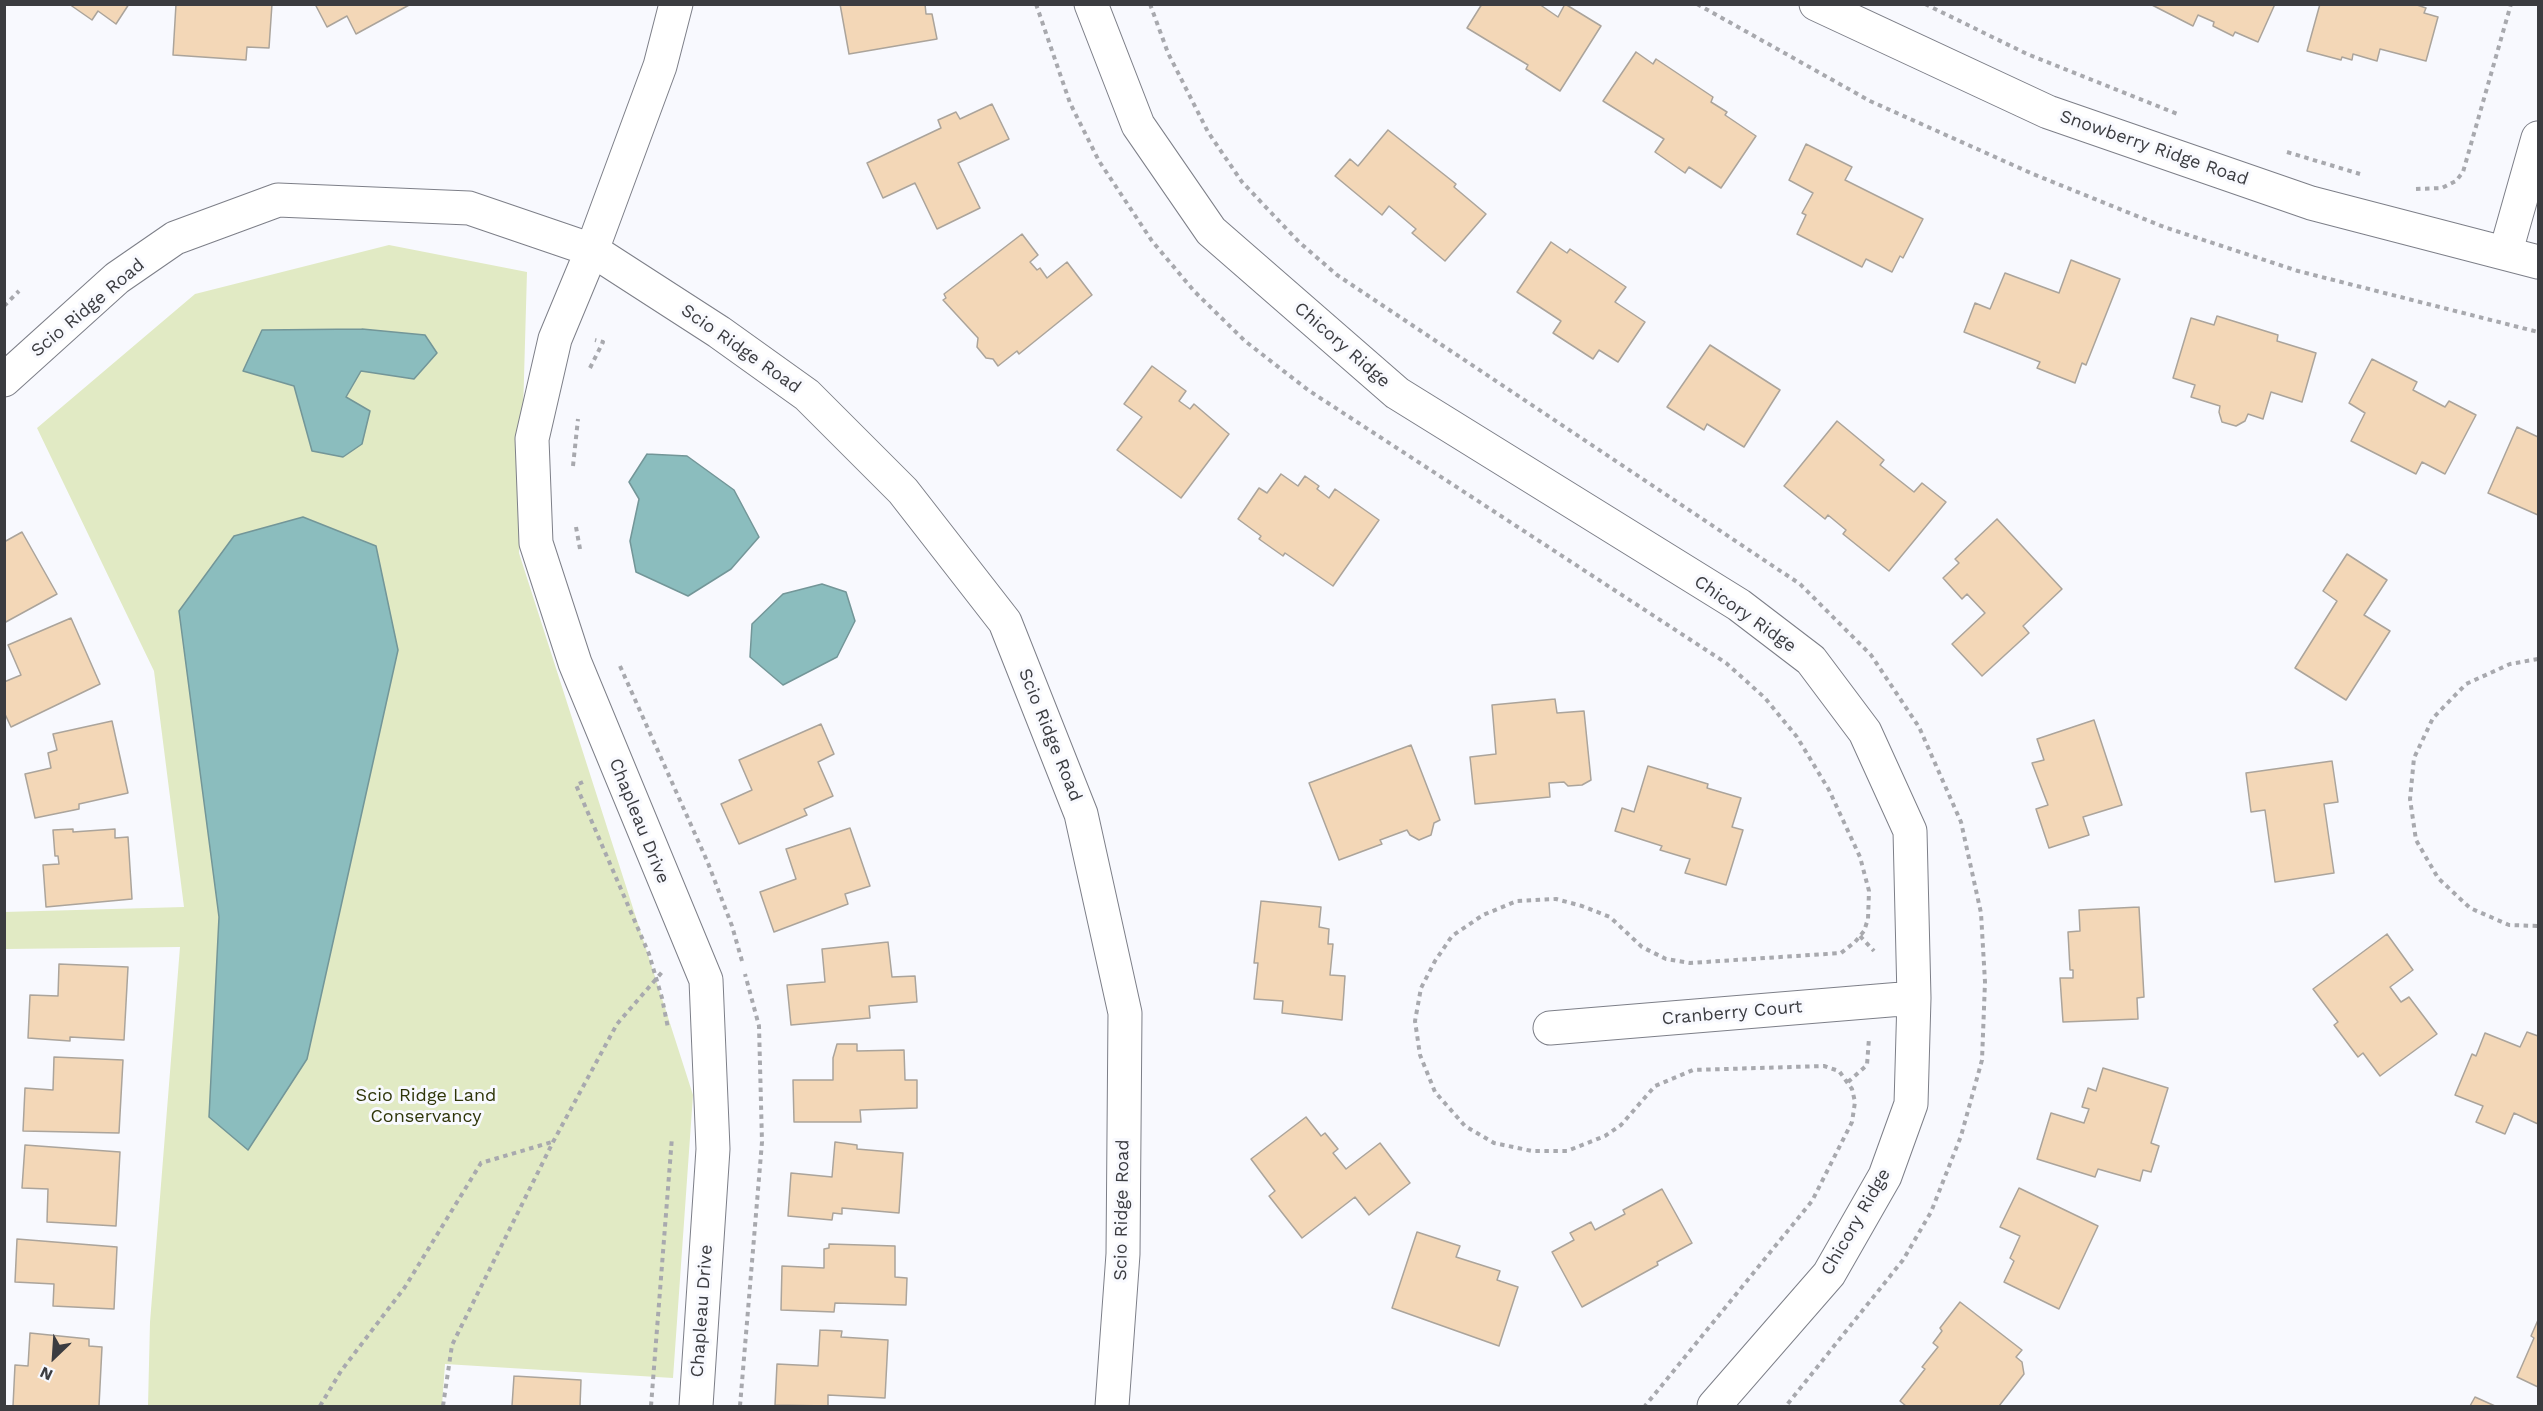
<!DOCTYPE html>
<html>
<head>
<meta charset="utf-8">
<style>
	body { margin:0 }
	#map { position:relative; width:2543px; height:1411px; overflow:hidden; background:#f8f9fe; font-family:"Work Sans",sans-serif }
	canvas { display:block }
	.frame { position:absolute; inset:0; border:6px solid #3b3c40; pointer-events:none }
	.north { position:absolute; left:24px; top:1327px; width:60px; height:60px; -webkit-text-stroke:4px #f8f9fe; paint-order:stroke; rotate:205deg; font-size:16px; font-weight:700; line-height:24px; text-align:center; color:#3b3c40 }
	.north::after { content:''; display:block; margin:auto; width:21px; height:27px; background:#3b3c40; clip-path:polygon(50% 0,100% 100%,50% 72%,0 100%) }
</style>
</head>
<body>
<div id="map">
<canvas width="2543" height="1411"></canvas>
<div class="frame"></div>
<div class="north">N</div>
</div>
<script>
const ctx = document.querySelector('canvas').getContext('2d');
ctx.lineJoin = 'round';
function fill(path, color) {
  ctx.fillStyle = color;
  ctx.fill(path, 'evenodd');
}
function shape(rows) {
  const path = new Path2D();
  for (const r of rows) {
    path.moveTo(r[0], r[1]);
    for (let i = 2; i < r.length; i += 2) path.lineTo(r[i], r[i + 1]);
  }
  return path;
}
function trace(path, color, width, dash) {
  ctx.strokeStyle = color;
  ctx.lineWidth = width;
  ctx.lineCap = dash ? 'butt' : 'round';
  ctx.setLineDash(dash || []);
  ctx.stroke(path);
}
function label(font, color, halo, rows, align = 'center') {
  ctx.font = font + ' "Work Sans",sans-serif';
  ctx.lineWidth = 6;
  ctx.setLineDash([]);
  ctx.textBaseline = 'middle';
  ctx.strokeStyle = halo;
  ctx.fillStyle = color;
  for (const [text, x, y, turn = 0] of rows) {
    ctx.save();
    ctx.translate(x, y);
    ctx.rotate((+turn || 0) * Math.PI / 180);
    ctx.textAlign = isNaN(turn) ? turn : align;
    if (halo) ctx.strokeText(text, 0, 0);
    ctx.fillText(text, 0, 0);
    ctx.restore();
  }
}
fill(shape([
	[389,245,527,272,519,553,693,1095,673,1378,445,1364,442,1406,148,1406,150,1322,180,947,5,949,4,912,184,907,154,671,37,428,195,294]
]), '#e1eac4');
const water = shape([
	[362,329,425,335,437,353,414,379,361,371,346,397,370,411,362,444,343,457,312,451,294,386,243,371,262,330,362,329],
	[647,454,687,456,734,490,759,537,731,569,688,596,636,572,630,541,639,499,629,482,647,454],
	[303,517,376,546,398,650,307,1059,248,1150,209,1117,219,917,179,611,234,536,303,517],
	[822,584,846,592,855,621,837,657,783,685,750,657,752,624,783,594,822,584]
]);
fill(water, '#8bbdbe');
trace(water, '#739698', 1.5);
const building = shape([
	[69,4,129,4,116,24,98,11,92,20,69,4],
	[176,4,272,4,269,48,247,47,246,60,173,55,176,4],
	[315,4,411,4,356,34,347,16,327,27,315,4],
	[840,4,925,4,926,14,932,14,937,39,849,54,840,4],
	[1482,4,1539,4,1558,17,1565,4,1601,26,1560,91,1526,69,1528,65,1467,28,1482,4],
	[2150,4,2275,4,2258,42,2235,32,2233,36,2213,26,2214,22,2198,15,2193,26,2150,4],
	[2320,4,2414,4,2426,8,2424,13,2438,17,2426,61,2380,49,2377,61,2353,54,2352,60,2342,57,2341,60,2307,51,2320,4],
	[1636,52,1653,64,1656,59,1713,97,1711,102,1727,112,1725,115,1756,136,1721,188,1689,167,1685,173,1655,152,1664,139,1603,101,1636,52],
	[992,104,1009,139,958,163,980,208,937,229,915,183,883,198,867,163,941,128,938,120,956,112,960,119,992,104],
	[1388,130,1456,184,1454,187,1486,214,1445,261,1412,233,1416,229,1389,206,1382,215,1335,176,1350,159,1358,166,1388,130],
	[1806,144,1852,167,1845,180,1923,219,1903,258,1900,256,1892,272,1866,259,1862,267,1797,234,1806,215,1802,213,1813,193,1789,180,1806,144],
	[1022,234,1038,255,1030,262,1037,270,1040,268,1047,278,1067,262,1092,295,1019,354,1017,351,998,366,993,359,986,358,977,347,978,338,943,300,946,298,944,294,1022,234],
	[1551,242,1567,253,1570,249,1626,287,1615,302,1645,322,1618,362,1599,350,1593,359,1553,333,1561,321,1517,292,1551,242],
	[2071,260,2120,279,2086,365,2082,363,2075,383,2037,368,2040,362,1964,332,1975,303,1990,309,2005,273,2059,293,2071,260],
	[2217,316,2278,335,2277,341,2316,353,2302,402,2271,392,2263,419,2248,414,2245,421,2236,426,2222,422,2219,412,2220,406,2191,397,2195,385,2173,378,2191,318,2214,325,2217,316],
	[1710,345,1780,390,1744,447,1707,424,1704,430,1667,407,1710,345],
	[2372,359,2417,382,2413,390,2445,407,2449,401,2476,415,2445,474,2422,462,2416,474,2351,441,2365,413,2349,403,2372,359],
	[1152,366,1186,391,1179,401,1190,409,1194,404,1229,434,1181,498,1117,450,1142,417,1124,404,1152,366],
	[1837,421,1884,460,1880,465,1914,492,1922,483,1946,502,1889,571,1843,534,1846,530,1828,515,1825,519,1784,486,1837,421],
	[2517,427,2538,437,2538,515,2488,493,2517,427],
	[1281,474,1298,486,1305,476,1319,486,1317,489,1329,498,1335,489,1379,520,1333,586,1285,553,1283,556,1259,539,1261,536,1238,519,1259,488,1267,493,1281,474],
	[1997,519,2062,589,2023,626,2029,633,1982,676,1952,644,1985,613,1967,594,1962,599,1943,578,1959,563,1955,559,1997,519],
	[22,532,57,594,4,623,4,542,22,532],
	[2347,554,2387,580,2364,615,2390,631,2346,700,2295,668,2337,601,2323,591,2347,554],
	[71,618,100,684,11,727,4,712,4,682,21,675,8,645,71,618],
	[1555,699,1557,713,1584,711,1591,780,1582,785,1568,786,1564,782,1549,783,1550,797,1475,804,1470,757,1496,754,1492,705,1555,699],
	[2094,720,2122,805,2083,817,2089,835,2049,848,2036,809,2048,805,2032,763,2044,760,2037,739,2094,720],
	[112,721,128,793,79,804,79,809,35,818,25,774,51,768,48,753,57,750,53,734,112,721],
	[821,724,834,754,818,762,833,796,804,809,807,815,739,844,721,804,752,790,739,760,821,724],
	[1411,745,1440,820,1434,823,1431,835,1419,840,1410,835,1407,830,1380,840,1382,844,1339,860,1309,783,1411,745],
	[2332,761,2338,802,2324,804,2334,873,2275,882,2265,810,2251,812,2246,773,2332,761],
	[1648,766,1708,784,1707,788,1741,798,1732,827,1743,830,1726,885,1685,873,1690,859,1660,850,1662,846,1615,831,1622,808,1634,812,1648,766],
	[850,828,870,886,845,894,848,904,774,932,760,892,796,879,786,849,850,828],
	[73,829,73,832,115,829,115,838,128,837,132,899,46,907,43,865,59,864,58,856,55,856,53,830,73,829],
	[1261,901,1321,907,1319,927,1329,929,1328,944,1333,944,1330,975,1345,976,1342,1020,1282,1013,1283,1001,1254,999,1258,963,1254,963,1261,901],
	[2139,907,2144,997,2137,998,2138,1019,2063,1022,2060,978,2073,978,2073,970,2070,970,2068,932,2080,931,2079,910,2139,907],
	[2387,934,2413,970,2390,987,2401,1002,2409,997,2437,1034,2380,1076,2363,1053,2358,1057,2334,1025,2338,1022,2313,989,2387,934],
	[888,942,892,977,915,976,917,1002,869,1006,870,1018,791,1025,787,985,825,982,822,949,888,942],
	[59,964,128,967,124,1040,70,1037,70,1041,28,1038,30,995,58,996,59,964],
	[2527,1032,2538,1036,2538,1124,2514,1113,2505,1134,2476,1122,2483,1106,2455,1095,2472,1054,2476,1056,2485,1033,2520,1047,2527,1032],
	[837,1044,857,1044,857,1051,904,1050,905,1080,917,1080,917,1108,860,1110,861,1122,794,1122,793,1080,833,1080,833,1058,837,1044],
	[54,1057,123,1060,119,1133,23,1131,25,1088,53,1090,54,1057],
	[2103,1068,2168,1088,2151,1143,2159,1146,2151,1172,2143,1170,2140,1181,2098,1169,2095,1177,2037,1159,2051,1113,2084,1123,2089,1109,2082,1107,2088,1088,2096,1091,2103,1068],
	[1306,1117,1321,1136,1325,1133,1338,1149,1333,1153,1346,1169,1380,1143,1410,1183,1369,1215,1355,1197,1302,1238,1269,1196,1275,1191,1251,1159,1306,1117],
	[835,1142,857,1145,857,1149,903,1153,899,1213,842,1208,842,1214,833,1213,832,1220,788,1216,791,1173,832,1177,835,1142],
	[25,1145,120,1152,116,1226,47,1222,48,1189,22,1188,25,1145],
	[2019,1188,2098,1226,2059,1309,2004,1282,2014,1261,2010,1258,2020,1236,2000,1227,2019,1188],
	[1662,1189,1692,1243,1657,1262,1658,1265,1582,1307,1552,1252,1574,1240,1570,1233,1591,1222,1595,1230,1625,1214,1623,1210,1662,1189],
	[1417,1232,1460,1246,1456,1257,1500,1271,1497,1280,1518,1287,1499,1346,1392,1308,1417,1232],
	[17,1239,117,1247,114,1309,53,1306,54,1284,15,1282,17,1239],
	[829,1244,895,1246,895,1277,907,1278,906,1305,835,1303,834,1312,781,1310,782,1266,824,1268,824,1249,829,1248,829,1244],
	[1960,1302,2022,1350,2016,1357,2022,1362,2024,1374,1999,1406,1906,1406,1900,1401,1925,1369,1922,1367,1938,1347,1933,1343,1942,1331,1940,1328,1960,1302],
	[2538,1320,2538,1387,2517,1377,2534,1338,2531,1336,2538,1320],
	[820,1330,842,1331,841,1337,888,1340,885,1398,828,1395,828,1406,775,1405,777,1364,818,1366,820,1330],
	[30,1333,89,1339,89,1346,102,1347,99,1406,13,1406,15,1365,28,1366,30,1333],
	[514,1376,581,1380,580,1406,512,1406,514,1376],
	[2475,1397,2495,1406,2470,1406,2475,1397]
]);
fill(building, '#f3d7b7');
trace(building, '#aba49b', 1.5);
const street = shape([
	[1091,4,1138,125,1211,231,1397,393,1739,605,1811,660,1865,732,1910,831,1914,998,1911,1104,1885,1176,1829,1274,1714,1406],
	[1816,4,2048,112,2311,203,2538,262],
	[2506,251,2538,138],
	[4,380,117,278,175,238,278,200,469,208,592,250,555,339,532,439,536,543,575,663,706,980,713,1149,696,1406],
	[1550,1028,1914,998]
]);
const secondary = shape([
	[676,4,660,66,592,250,719,332,807,395,903,491,1005,622,1081,814,1125,1013,1123,1254,1112,1406]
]);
trace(street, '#7d7f88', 35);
trace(secondary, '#7d7f88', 35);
trace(shape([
	[1036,4,1070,103,1099,161,1152,241,1194,291,1245,341,1308,390,1726,663,1765,698,1797,737,1829,790,1860,857,1869,891,1868,919,1864,931,1855,942,1841,953,1690,963,1666,959,1642,947,1610,917,1582,906,1556,899,1517,901,1483,915,1452,936,1435,961,1421,988,1415,1021,1420,1055,1435,1092,1465,1126,1494,1143,1532,1151,1567,1151,1605,1136,1621,1125,1655,1086,1693,1070,1824,1066,1839,1071,1852,1089,1855,1102,1852,1122,1812,1201,1645,1406],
	[1150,4,1168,53,1208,132,1242,182,1299,242,1337,275,1800,584,1871,655,1919,727,1961,822,1981,913,1985,982,1982,1060,1961,1136,1931,1212,1903,1260,1786,1406],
	[1697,4,1870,101,2033,174,2164,227,2298,271,2538,332],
	[1925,4,2027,54,2180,115],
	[2287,152,2360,174],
	[2416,189,2442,188,2456,181,2463,172,2511,4],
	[4,306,19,291],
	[590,368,603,342,595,340],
	[573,466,578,419],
	[576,527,580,549],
	[2538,659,2510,664,2466,684,2433,718,2414,758,2410,799,2416,840,2438,878,2470,908,2509,925,2538,926],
	[620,666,708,863,732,926,742,961],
	[583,782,576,785,649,954,662,998,668,1028],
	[1860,936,1874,951],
	[1848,1082,1867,1065,1869,1038],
	[320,1406,341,1371,405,1287,481,1163,552,1142],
	[443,1406,452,1345,553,1142,617,1024,663,971],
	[651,1406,672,1137],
	[740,1406,762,1142,759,1026,745,974]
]), '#a8a9ae', 4, [4.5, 4.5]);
trace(street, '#fff', 33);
trace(secondary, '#fff', 33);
label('18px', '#3b3c40', '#f8f9fe', [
	["Snowberry Ridge Road",2154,148,19],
	["Scio Ridge Road",88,308,-40],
	["Chicory Ridge",1342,345,41],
	["Scio Ridge Road",741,349,35],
	["Chicory Ridge",1745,614,35],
	["Scio Ridge Road",1050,735,68],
	["Chapleau Drive",639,821,68],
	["Cranberry Court",1732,1013,-5],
	["Scio Ridge Road",1122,1210,-89],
	["Chicory Ridge",1856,1222,-60],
	["Chapleau Drive",702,1311,-86]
]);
label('18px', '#2e3508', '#f8f9fe', [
	["Scio Ridge Land",426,1096],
	["Conservancy",426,1117]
]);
</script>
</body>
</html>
